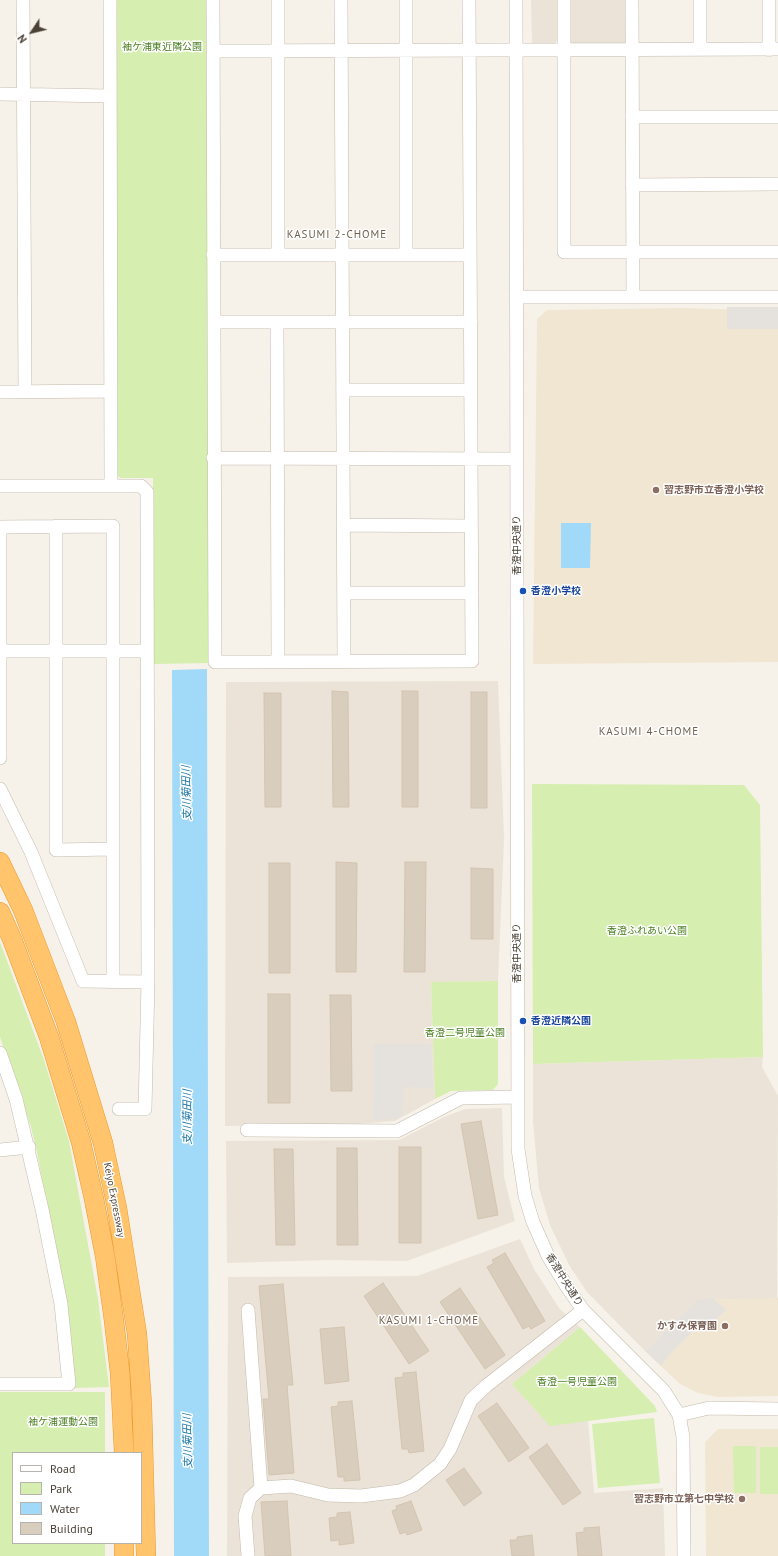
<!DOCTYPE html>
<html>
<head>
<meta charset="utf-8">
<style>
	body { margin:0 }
	#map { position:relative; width:778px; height:1556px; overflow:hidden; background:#f6f2ea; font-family:"PT Sans",sans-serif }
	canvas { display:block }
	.legend { position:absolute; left:12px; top:1452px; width:130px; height:92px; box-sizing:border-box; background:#fff; border:1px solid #b7b3af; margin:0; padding:5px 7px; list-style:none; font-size:12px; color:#4b4237 }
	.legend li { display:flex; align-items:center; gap:8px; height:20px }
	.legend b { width:20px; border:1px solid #b7b3af }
	.north { position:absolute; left:12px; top:12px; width:40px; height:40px; -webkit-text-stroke:3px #fff; paint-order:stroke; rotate:235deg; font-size:11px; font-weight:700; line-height:16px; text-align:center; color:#4b4237 }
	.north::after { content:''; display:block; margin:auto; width:14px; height:18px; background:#4b4237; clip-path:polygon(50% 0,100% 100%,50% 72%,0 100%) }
</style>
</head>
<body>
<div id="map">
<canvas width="778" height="1556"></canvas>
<ul class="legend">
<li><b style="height:5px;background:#fff"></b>Road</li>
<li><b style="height:11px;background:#d6eeaf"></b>Park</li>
<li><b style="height:11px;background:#a1daf8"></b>Water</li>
<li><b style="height:11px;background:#d9cdbe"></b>Building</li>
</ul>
<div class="north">N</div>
</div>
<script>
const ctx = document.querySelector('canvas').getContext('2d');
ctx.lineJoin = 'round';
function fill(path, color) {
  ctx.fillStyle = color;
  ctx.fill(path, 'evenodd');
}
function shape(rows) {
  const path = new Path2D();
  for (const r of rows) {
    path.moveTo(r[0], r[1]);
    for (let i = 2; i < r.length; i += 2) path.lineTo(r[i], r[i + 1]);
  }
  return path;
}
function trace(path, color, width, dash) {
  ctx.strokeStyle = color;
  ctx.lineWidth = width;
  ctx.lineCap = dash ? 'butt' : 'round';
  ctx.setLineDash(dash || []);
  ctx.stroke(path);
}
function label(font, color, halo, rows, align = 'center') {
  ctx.font = font + ' "PT Sans","Noto Sans JP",sans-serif';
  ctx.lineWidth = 3;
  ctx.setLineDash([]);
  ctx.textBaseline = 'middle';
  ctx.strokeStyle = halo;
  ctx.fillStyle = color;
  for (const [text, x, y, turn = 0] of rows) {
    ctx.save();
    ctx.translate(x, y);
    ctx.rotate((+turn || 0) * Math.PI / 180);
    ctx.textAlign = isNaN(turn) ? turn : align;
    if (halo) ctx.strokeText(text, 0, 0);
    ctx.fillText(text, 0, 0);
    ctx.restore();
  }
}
fill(shape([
	[531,0,558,0,558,39,555,43,532,43],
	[568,0,627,0,627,45,568,45],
	[498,681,504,839,498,981,431,983,435,1099,395,1121,357,1124,225,1126,226,682],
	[763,1057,762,1067,778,1096,777,1299,697,1300,645,1351,587,1292,569,1265,550,1225,539,1188,533,1122,533,1064],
	[502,1108,504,1177,515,1221,407,1261,328,1260,227,1263,226,1141,399,1140,444,1117,465,1109],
	[520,1239,534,1269,559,1308,580,1327,512,1384,550,1425,588,1421,594,1493,663,1488,665,1556,227,1556,228,1277,417,1276]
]), '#ebe3d7');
fill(shape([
	[684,308,778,311,778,662,533,664,537,319,547,310],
	[778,1298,778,1396,718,1397,698,1393,680,1384,645,1351,697,1300],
	[718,1429,778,1429,778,1556,706,1556,705,1442]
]), '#f1e6d2');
fill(shape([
	[115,0,208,0,210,663,154,664,153,478,120,478,117,474],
	[532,784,744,785,760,805,763,1057,533,1064],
	[0,942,44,1060,69,1141,98,1299,109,1387,74,1388,69,1327,37,1152,31,1127,0,1037],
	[498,981,498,1084,493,1090,451,1091,435,1099,431,982],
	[580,1327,655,1406,657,1412,550,1426,512,1384],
	[0,1392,105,1392,105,1453,13,1453,13,1543,105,1543,105,1556,0,1556],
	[654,1418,660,1483,598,1488,592,1424],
	[733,1446,756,1446,756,1493,734,1493],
	[760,1447,778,1447,778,1494,760,1494]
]), '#d6eeaf');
fill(shape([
	[727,307,778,307,778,329,727,329],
	[374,1044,431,1044,433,1088,404,1087,403,1115,396,1119,373,1120],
	[713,1298,726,1310,703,1333,695,1329,670,1354,661,1366,645,1351,697,1300]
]), '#e5e2de');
fill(shape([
	[561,523,591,523,590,568,561,568],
	[207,669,209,1556,174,1556,172,670]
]), '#a1daf8');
const building = shape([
	[332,691,348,692,349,807,333,807,332,691],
	[402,691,418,691,418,807,402,807,402,691],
	[471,692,487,692,487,808,471,808,471,692],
	[264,693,281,693,281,807,265,807,264,693],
	[336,862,357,863,356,972,336,972,336,862],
	[405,862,426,862,425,972,404,972,405,862],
	[269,863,290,863,290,973,269,973,269,863],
	[471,868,493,869,493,939,471,939,471,868],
	[268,994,290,994,290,1103,268,1103,268,994],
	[330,995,351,995,352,1091,331,1091,330,995],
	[481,1121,498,1215,478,1219,461,1124,481,1121],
	[399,1147,421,1147,421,1243,399,1243,399,1147],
	[337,1148,357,1148,358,1245,337,1245,337,1148],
	[274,1149,293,1149,295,1245,276,1245,274,1149],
	[505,1253,545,1321,531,1329,529,1326,523,1329,487,1267,494,1263,492,1260,505,1253],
	[383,1283,429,1351,409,1364,364,1296,383,1283],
	[283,1284,293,1385,287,1385,294,1473,269,1475,263,1399,269,1399,259,1286,283,1284],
	[460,1288,505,1355,485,1369,440,1302,460,1288],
	[344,1327,349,1381,325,1384,320,1329,344,1327],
	[416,1372,424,1451,409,1453,408,1449,402,1449,395,1378,403,1377,403,1373,416,1372],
	[352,1401,360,1480,344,1481,344,1477,338,1477,331,1407,338,1406,338,1402,352,1401],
	[497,1403,529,1448,509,1462,478,1416,497,1403],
	[547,1444,581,1493,563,1505,529,1457,547,1444],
	[464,1468,482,1493,464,1506,446,1480,464,1468],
	[287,1501,291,1556,265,1556,261,1502,287,1501],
	[411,1501,422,1530,407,1535,406,1532,400,1534,392,1511,397,1509,396,1506,411,1501],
	[350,1512,354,1543,339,1545,339,1540,331,1541,329,1518,337,1517,337,1513,350,1512],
	[599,1527,602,1556,578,1556,576,1533,584,1532,584,1528,599,1527],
	[532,1535,534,1556,512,1556,510,1540,517,1540,517,1537,532,1535]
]);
fill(building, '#d9cdbe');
trace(building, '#d5c4b0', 1);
const minor = shape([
	[23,0,25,392],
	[110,0,111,486],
	[213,0,215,662,472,661,469,0],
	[278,0,278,255],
	[341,0,344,661],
	[406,0,406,255],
	[516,0,518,1149,525,1196,533,1222,548,1256,567,1287,583,1310,664,1391,679,1415,683,1437,684,1556],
	[564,0,564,252,778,252],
	[632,0,633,297],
	[700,0,700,49],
	[769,0,769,50],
	[213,51,778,49],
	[0,94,110,96],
	[632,117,778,117],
	[632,185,778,184],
	[213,255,470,255],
	[516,297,778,297],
	[214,322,471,322],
	[277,323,278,661],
	[343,390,471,390],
	[0,392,111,391],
	[213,458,516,459],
	[0,486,141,486,147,492,148,982,145,1109,119,1109],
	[343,525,471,526],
	[56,526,56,850,113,849],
	[0,527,113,526,113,982],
	[344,593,472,593],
	[0,651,147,651],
	[0,758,0,527],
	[0,789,31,852,83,981,148,982],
	[0,1053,16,1099,42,1209,61,1304,69,1384,0,1384],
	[247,1130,397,1131,461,1098,518,1097],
	[0,1150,29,1147],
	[248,1310,261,1488],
	[679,1415,709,1408,778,1409],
	[248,1556,245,1516,250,1498,261,1488,291,1486,328,1495,361,1496,400,1491,414,1485,440,1464,450,1449,471,1400,486,1386,583,1310]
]);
const highway = shape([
	[0,862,23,910,66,1022,103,1143,117,1208,137,1334,142,1405,146,1556],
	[0,912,12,939,49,1037,81,1142,94,1199,105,1256,114,1321,120,1373,124,1453],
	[124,1556,124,1543]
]);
trace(minor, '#c3b9ab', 14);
trace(highway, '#ee9a2c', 20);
trace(minor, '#fff', 13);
trace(highway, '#ffc46c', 19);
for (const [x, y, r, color] of [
	[656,490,4,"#8d6e63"],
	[523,591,4,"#1a4fb4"],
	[523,1021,4,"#1a4fb4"],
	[725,1326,4,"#8d6e63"],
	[742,1499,4,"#8d6e63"]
]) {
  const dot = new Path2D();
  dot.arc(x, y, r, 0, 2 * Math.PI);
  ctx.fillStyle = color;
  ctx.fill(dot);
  trace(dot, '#fff', 1.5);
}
label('10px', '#4b7f21', '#fff', [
	["袖ケ浦東近隣公園",162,47],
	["香澄ふれあい公園",647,931],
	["香澄二号児童公園",465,1033],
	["香澄一号児童公園",577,1382],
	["袖ケ浦運動公園",63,1422]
]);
label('bold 10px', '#785e54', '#fff', [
	["習志野市立香澄小学校",664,490,"left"],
	["かすみ保育園",717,1326],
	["習志野市立第七中学校",734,1499]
], 'right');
label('10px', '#4b4237', '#fff', [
	["香澄中央通り",517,545,-90],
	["香澄中央通り",517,953,-90],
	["Keiyo Expressway",114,1200,79],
	["香澄中央通り",564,1280,58]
]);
label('bold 10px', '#164399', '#fff', [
	["香澄小学校",531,591],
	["香澄近隣公園",531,1021]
], 'left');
ctx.letterSpacing = '1px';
label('11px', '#6f5f4d', '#fff', [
	["KASUMI 2-CHOME",337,235],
	["KASUMI 4-CHOME",649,732],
	["KASUMI 1-CHOME",429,1321]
]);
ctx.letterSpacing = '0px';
label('italic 11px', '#2079a9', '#fff', [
	["支川菊田川",187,793,-91],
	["支川菊田川",188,1117,-90],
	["支川菊田川",188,1441,-91]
]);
</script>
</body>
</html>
